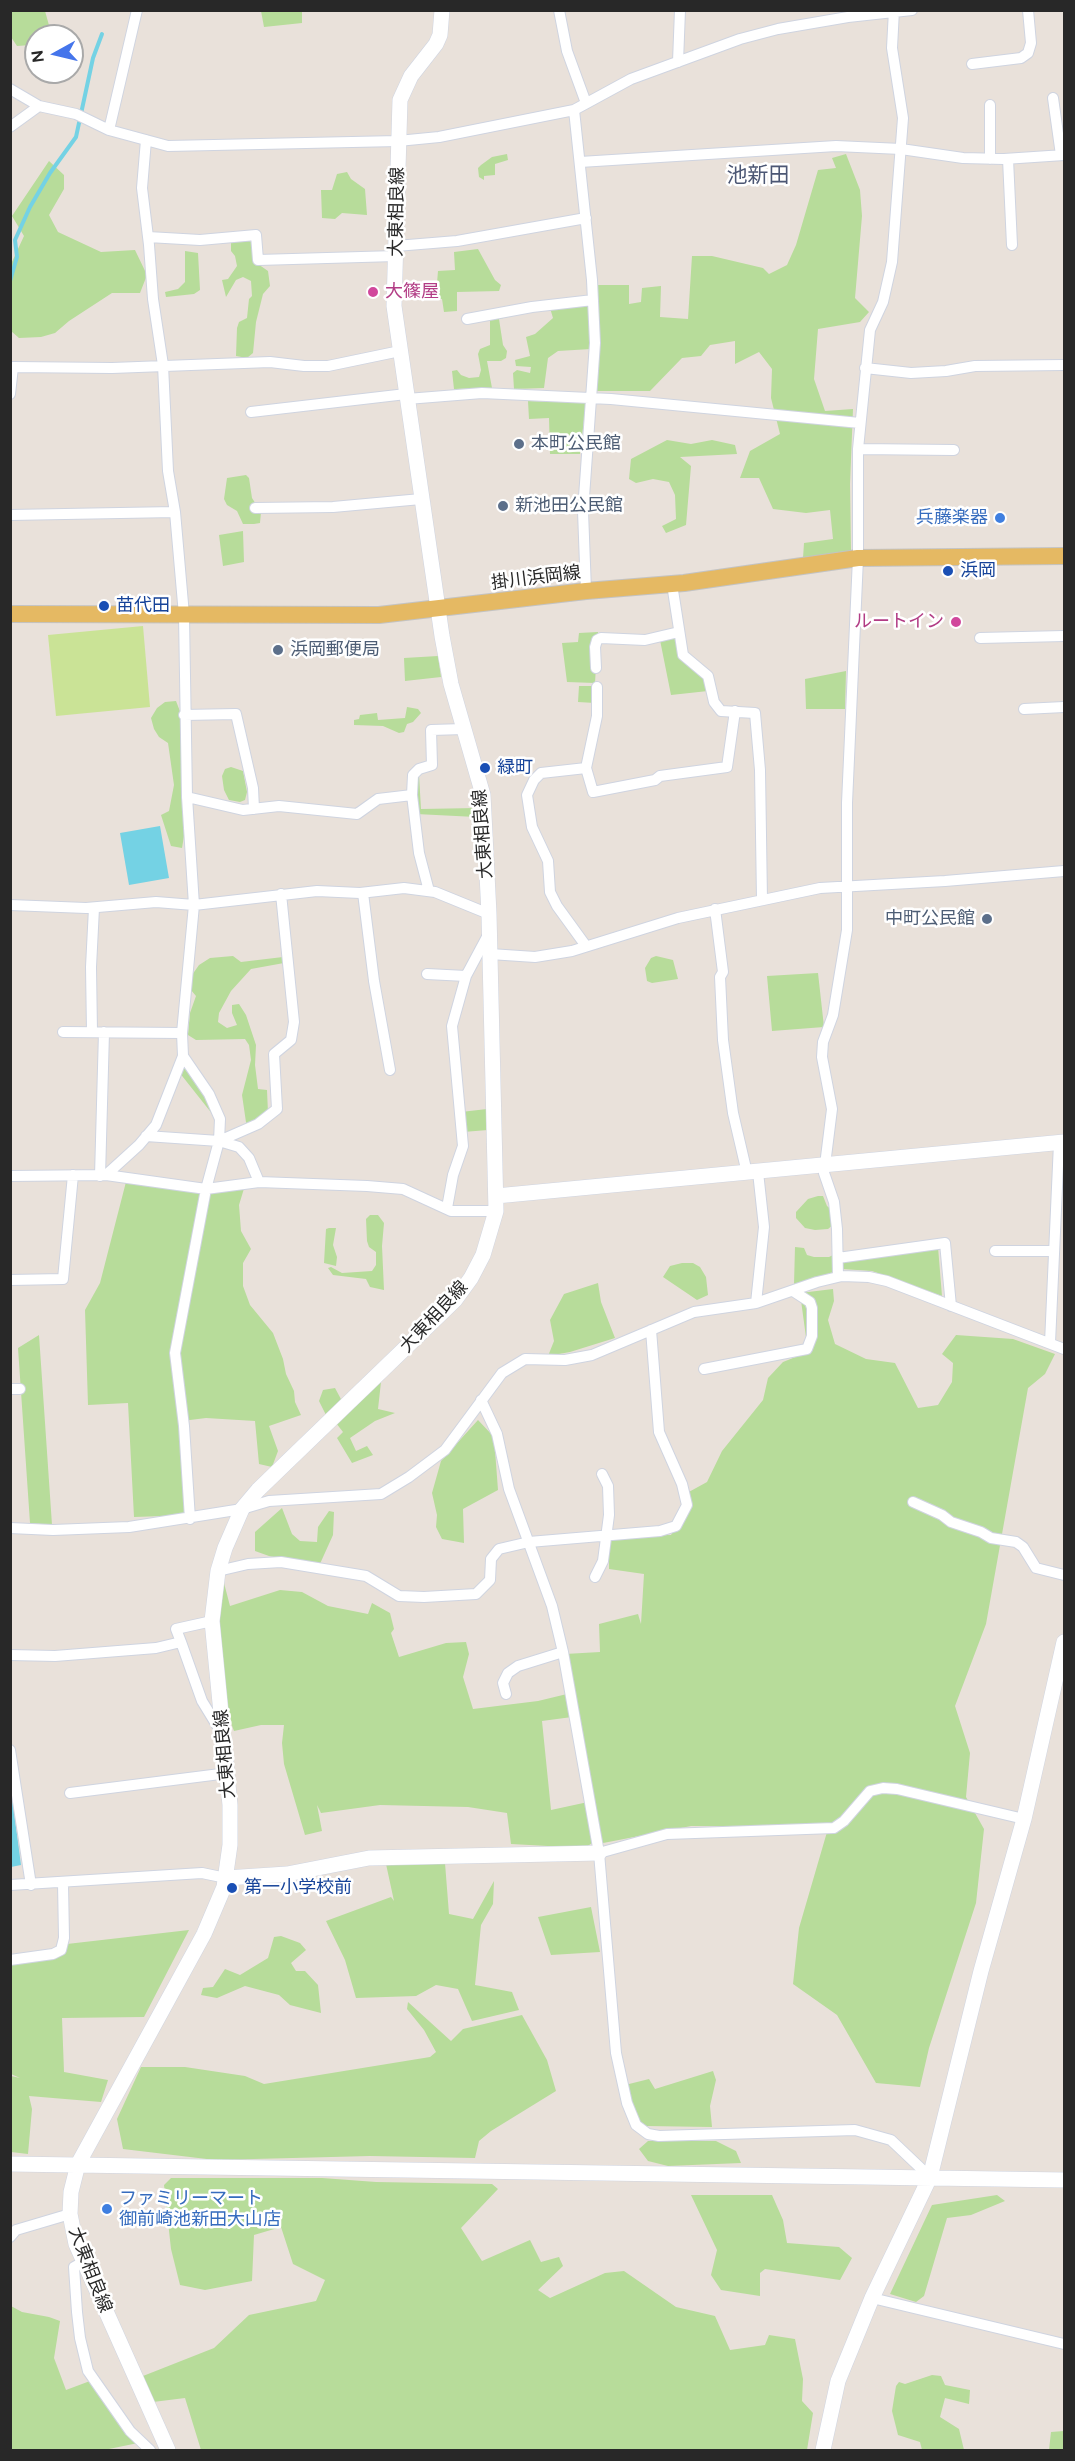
<!DOCTYPE html>
<html>
<head>
<meta charset="utf-8">
<style>
	body { margin:0 }
	#map { position:relative; width:1075px; height:2461px; overflow:hidden; background:#e9e1da; font-family:Figtree,sans-serif }
	canvas { display:block }
	.frame { position:absolute; inset:0; border:12px solid #282828; pointer-events:none }
	.north { position:absolute; left:24px; top:24px; width:60px; height:60px; box-sizing:border-box; background:#fff; border:2px solid #a9a9a9; border-radius:50%; rotate:262deg; font-size:16px; font-weight:700; line-height:24px; text-align:center; color:#282828 }
	.north::after { content:''; display:block; margin:auto; width:21px; height:27px; background:#4575eb; clip-path:polygon(50% 0,100% 100%,50% 72%,0 100%) }
</style>
</head>
<body>
<div id="map">
<canvas width="1075" height="2461"></canvas>
<div class="frame"></div>
<div class="north">N</div>
</div>
<script>
const ctx = document.querySelector('canvas').getContext('2d');
ctx.lineJoin = 'round';
function fill(path, color) {
  ctx.fillStyle = color;
  ctx.fill(path, 'evenodd');
}
function shape(rows) {
  const path = new Path2D();
  for (const r of rows) {
    path.moveTo(r[0], r[1]);
    for (let i = 2; i < r.length; i += 2) path.lineTo(r[i], r[i + 1]);
  }
  return path;
}
function trace(path, color, width, dash) {
  ctx.strokeStyle = color;
  ctx.lineWidth = width;
  ctx.lineCap = dash ? 'butt' : 'round';
  ctx.setLineDash(dash || []);
  ctx.stroke(path);
}
function label(font, color, halo, rows, align = 'center') {
  ctx.font = font + ' Figtree,"Noto Sans JP",sans-serif';
  ctx.lineWidth = 5;
  ctx.setLineDash([]);
  ctx.textBaseline = 'middle';
  ctx.strokeStyle = halo;
  ctx.fillStyle = color;
  for (const [text, x, y, turn = 0] of rows) {
    ctx.save();
    ctx.translate(x, y);
    ctx.rotate((+turn || 0) * Math.PI / 180);
    ctx.textAlign = isNaN(turn) ? turn : align;
    if (halo) ctx.strokeText(text, 0, 0);
    ctx.fillText(text, 0, 0);
    ctx.restore();
  }
}
fill(shape([
	[12,10,45,11,52,36,36,36,36,48,31,45,17,46,11,37],
	[261,11,302,11,302,23,264,27],
	[507,154,508,160,495,164,495,175,484,176,484,180,479,177,478,168,481,165,492,157],
	[846,154,860,190,862,216,855,298,869,312,860,322,818,329,814,379,825,411,853,409,850,484,851,552,803,558,804,543,833,539,830,510,806,513,773,509,759,478,740,478,750,451,780,434,771,398,772,369,759,352,735,364,735,341,710,345,701,356,682,358,650,391,595,391,594,285,629,285,629,304,641,302,642,288,661,286,660,317,688,319,692,256,712,256,763,268,769,274,787,265,796,245,818,170,836,168,832,158],
	[49,161,64,175,64,189,49,215,58,232,101,252,135,250,147,275,140,293,112,293,69,321,55,333,41,337,19,338,11,331,11,264,24,236,12,216],
	[347,172,351,179,365,189,367,215,342,213,335,219,322,218,321,190,332,190,337,174],
	[249,239,255,249,255,262,268,271,270,286,263,294,256,322,253,353,247,358,236,356,237,328,239,322,247,318,249,299,252,296,251,281,243,277,236,280,226,297,222,280,228,279,237,266,235,256,231,251,231,242],
	[478,249,495,280,501,285,499,291,457,292,457,311,444,312,442,299,432,298,431,283,437,283,438,271,455,270,454,252],
	[185,251,198,253,200,290,194,294,166,297,165,292,178,289,185,282],
	[592,302,591,349,558,351,548,358,544,388,514,389,513,373,517,370,530,373,531,367,516,366,515,360,530,356,526,337,535,334,553,318,550,308,499,319,503,345,507,351,506,358,501,361,487,361,492,388,454,389,452,371,457,370,461,375,469,378,479,377,481,370,478,354,480,349,490,345,490,317],
	[528,401,586,403,580,454,550,454,549,418,529,419],
	[667,440,691,444,712,440,735,445,737,454,680,457,691,466,686,525,666,533,662,526,676,519,675,495,669,482,653,479,636,483,629,479,631,459],
	[246,475,249,478,252,498,261,512,260,523,254,524,243,524,237,511,227,505,224,499,227,478],
	[243,531,244,562,223,566,219,535],
	[598,632,595,683,567,682,562,643,578,642,579,633],
	[680,635,684,659,704,676,708,691,671,695,660,640],
	[438,656,441,677,405,681,404,658],
	[846,671,845,709,806,709,805,679],
	[579,686,595,686,595,703,578,702],
	[176,701,181,714,184,836,182,848,171,846,161,815,169,811,174,785,168,743,159,737,154,729,151,718,157,708,165,702],
	[407,707,418,709,421,713,413,722,407,724,404,732,399,733,383,726,354,725,354,720,359,719,360,715,377,713,378,720,405,718],
	[231,767,243,771,247,792,245,800,240,802,229,800,224,790,222,776,225,769],
	[415,774,419,775,421,809,476,808,476,817,416,814],
	[233,956,241,962,283,957,284,963,251,969,231,991,219,1013,218,1022,227,1028,237,1025,232,1013,232,1005,239,1004,246,1015,256,1045,255,1065,258,1089,267,1090,268,1113,247,1129,242,1095,251,1060,249,1045,245,1039,196,1040,188,1035,190,1013,196,996,191,990,192,975,199,965,210,958],
	[656,956,673,960,678,979,652,983,647,981,645,968,651,958],
	[818,973,824,1027,772,1031,767,976],
	[183,1059,208,1094,217,1120,179,1072],
	[487,1109,488,1130,463,1132,461,1112],
	[127,1178,206,1193,246,1182,239,1205,241,1231,251,1249,243,1263,243,1286,250,1305,273,1333,283,1359,286,1374,294,1391,295,1402,301,1415,269,1426,278,1451,272,1467,259,1464,255,1421,206,1418,182,1421,192,1515,134,1517,128,1403,88,1405,85,1310,100,1283],
	[818,1196,823,1196,827,1206,833,1211,834,1224,828,1229,815,1230,805,1228,796,1218,796,1212,808,1199],
	[370,1215,378,1215,384,1223,382,1246,384,1290,370,1287,366,1279,333,1275,328,1268,331,1267,342,1273,372,1271,376,1265,376,1252,369,1247,367,1241,366,1219],
	[329,1228,336,1228,333,1245,337,1257,336,1266,324,1263,326,1229],
	[795,1247,804,1248,807,1255,814,1257,829,1257,835,1254,834,1272,794,1284],
	[938,1247,942,1296,872,1271,842,1269,841,1260],
	[682,1263,693,1263,700,1267,706,1277,708,1295,697,1300,663,1277,670,1266],
	[598,1283,601,1302,615,1338,570,1352,548,1356,554,1341,550,1320,564,1294],
	[833,1289,834,1301,828,1320,835,1344,866,1359,895,1363,918,1408,938,1405,952,1382,953,1363,942,1354,956,1335,1013,1339,1055,1354,1045,1374,1028,1388,986,1624,955,1706,970,1753,966,1797,984,1829,976,1903,929,2048,920,2087,876,2083,837,2015,793,1984,799,1928,827,1832,731,1826,691,1826,598,1844,565,1654,600,1652,599,1624,638,1614,641,1624,644,1574,609,1569,609,1536,671,1535,687,1505,687,1493,707,1482,722,1451,763,1400,768,1378,783,1362,808,1352,800,1293],
	[39,1335,52,1525,30,1523,18,1348],
	[381,1382,378,1409,395,1413,375,1421,350,1438,356,1451,367,1446,373,1455,352,1463,337,1438,343,1432,336,1423],
	[335,1388,342,1401,326,1415,319,1401,323,1390],
	[478,1420,494,1437,498,1490,463,1509,464,1543,442,1539,436,1527,437,1515,432,1493,441,1461],
	[282,1508,292,1534,300,1541,317,1542,318,1527,329,1511,334,1512,333,1535,319,1566,269,1556,255,1551,255,1532],
	[224,1583,230,1606,280,1590,302,1592,328,1606,368,1614,372,1603,390,1613,394,1629,391,1633,399,1657,446,1643,466,1642,469,1654,463,1677,473,1709,538,1701,567,1694,572,1717,542,1721,551,1810,588,1802,592,1843,585,1848,511,1844,507,1813,468,1807,380,1805,321,1813,317,1805,322,1831,305,1835,284,1764,282,1743,284,1725,261,1725,234,1731,224,1705,219,1624],
	[445,1863,449,1914,473,1919,494,1881,493,1904,481,1925,475,1985,512,1992,519,2010,472,2021,458,1989,436,1985,416,1996,356,1998,345,1960,326,1921,391,1897,394,1901,386,1864],
	[591,1907,600,1952,551,1955,538,1917],
	[189,1930,144,2017,62,2018,64,2072,108,2080,101,2102,29,2096,32,2109,28,2154,11,2152,11,2076,20,2078,11,2074,10,1962,61,1955,67,1944],
	[281,1936,300,1943,306,1950,291,1963,296,1971,305,1971,318,1985,321,2013,290,2005,279,1995,245,1986,217,1998,201,1995,203,1988,213,1987,225,1969,240,1975,268,1958,274,1937],
	[408,2002,451,2041,463,2029,522,2015,547,2060,556,2091,491,2131,479,2141,475,2158,370,2156,215,2160,123,2149,117,2119,141,2067,185,2067,245,2076,264,2084,430,2057,436,2052,424,2030,407,2009],
	[713,2071,716,2080,710,2106,712,2127,646,2126,637,2119,629,2098,629,2084,649,2079,655,2089],
	[648,2141,716,2141,736,2151,741,2163,668,2166,648,2161,639,2149],
	[171,2178,322,2178,376,2182,492,2184,498,2189,461,2228,482,2261,530,2240,541,2262,559,2257,563,2266,538,2290,550,2298,605,2273,624,2271,676,2307,715,2316,730,2350,765,2345,769,2335,795,2339,803,2379,802,2401,813,2413,807,2450,201,2450,185,2398,153,2402,143,2376,214,2348,249,2315,316,2301,325,2280,293,2264,281,2227,254,2235,252,2281,205,2290,180,2285,171,2249,164,2185],
	[691,2195,772,2195,783,2220,787,2243,839,2247,852,2258,840,2280,765,2269,760,2273,760,2296,721,2290,711,2275,717,2250],
	[997,2195,1005,2201,971,2215,947,2218,924,2296,916,2302,890,2294,932,2205],
	[11,2306,22,2312,49,2317,60,2321,54,2358,66,2390,90,2381,138,2443,104,2450,11,2450],
	[932,2375,941,2376,945,2385,970,2390,969,2404,945,2398,940,2417,959,2429,964,2450,922,2450,920,2442,898,2435,892,2411,896,2386,899,2382,905,2384],
	[1064,2431,1064,2450,1049,2450,1051,2432]
]), '#b7dc9a');
fill(shape([
	[143,626,150,707,56,716,48,635]
]), '#cae396');
fill(shape([
	[160,826,169,878,129,885,120,833],
	[10,1781,21,1865,11,1867,10,1867]
]), '#74d2e4');
trace(shape([
	[10,281,17,257,15,240,30,207,50,173,76,137,93,58,102,34]
]), '#74d2e4', 4);
const street = shape([
	[559,10,567,51,586,103],
	[678,62,680,10],
	[972,64,1021,58,1028,53,1031,43,1028,10],
	[10,89,39,106,76,114,109,130,168,146,398,141,439,137,574,110,631,79,740,39,778,29,848,17,912,10],
	[1053,98,1061,155],
	[574,110,592,280,595,343,583,511,586,591],
	[10,127,39,106],
	[109,130,137,10],
	[146,140,142,188,149,245,153,299,163,365,168,471,175,512,184,615,187,797,194,905,182,1033,183,1056,209,1094,220,1119,219,1141,206,1189,175,1353,184,1426,190,1519],
	[990,159,990,105],
	[1008,159,1012,245],
	[580,162,836,146,901,149,963,158,1004,159,1064,155],
	[148,237,200,240,256,235,258,260,396,256],
	[396,246,457,241,586,218],
	[467,319,532,307,593,300],
	[865,368,911,373,946,371,975,366,1064,365],
	[10,394,13,367,112,368,270,362,304,366,328,366,400,351],
	[407,399,482,393,611,399,860,423],
	[251,412,406,394],
	[858,449,954,450],
	[255,508,333,507,421,499],
	[10,515,175,512],
	[672,584,683,655,708,676,714,702,721,711,755,713,760,770,762,900],
	[980,638,1064,636],
	[596,668,595,647,597,640,601,638,645,640,679,632],
	[1024,709,1064,707],
	[184,715,236,714,253,788,254,809],
	[586,768,593,792,655,780,660,776,727,767,735,711],
	[187,797,243,810,279,806,357,814,378,799,412,795],
	[429,891,419,853,412,795,413,775,419,769,432,765,431,730,464,729],
	[363,893,374,981,390,1070],
	[10,905,86,908,156,902,194,905,317,891,360,893,404,888,435,892,489,914],
	[715,909,723,972,720,977,723,1040,733,1113,747,1173],
	[586,946,557,906,550,892,548,861,532,827,527,795,534,780,541,773,586,768,597,716,597,687],
	[490,954,535,957,572,951,678,918,820,888,945,881,1064,871],
	[427,974,466,976],
	[63,1032,182,1033],
	[92,1032,91,967,94,908],
	[146,1136,219,1141,239,1147,249,1158,259,1182],
	[219,1141,258,1124,277,1109,274,1054,291,1040,294,1022,281,894],
	[106,1175,139,1145,156,1125,183,1056],
	[10,1176,106,1175,206,1189,259,1182,367,1186,403,1189,451,1211,496,1211],
	[100,1176,104,1032],
	[447,1208,453,1175,463,1146,452,1026,466,976,489,933],
	[995,1251,1054,1251],
	[838,1258,945,1243,951,1306],
	[838,1276,837,1229,834,1202,824,1173,832,1109,822,1057,823,1042,833,1015,847,930,847,803,858,558,858,449,870,330,883,302,892,262,903,118,892,48,894,10],
	[10,1280,63,1279,73,1175],
	[756,1303,764,1227,758,1172],
	[1050,1343,1059,1143],
	[704,1369,807,1349,812,1336,812,1308,810,1302,793,1291],
	[10,1389,20,1389],
	[481,1400,497,1434,509,1489,552,1606,563,1652,599,1853,616,2053,627,2103,636,2125,648,2134,659,2136,855,2130,891,2140,930,2177],
	[913,1502,942,1515,951,1522,981,1532,991,1538,1016,1542,1023,1547,1036,1568,1064,1575],
	[10,1528,53,1530,129,1527,242,1509,269,1501,381,1494,409,1477,445,1450,502,1373,525,1359,565,1360,592,1355,694,1312,756,1303,817,1282,842,1276,869,1277,887,1281,1064,1349],
	[218,1571,248,1564,281,1562,366,1576,399,1596,424,1597,476,1594,490,1580,491,1559,499,1549,529,1542,660,1531,676,1526,687,1505,682,1484,659,1432,651,1330],
	[595,1577,603,1561,609,1515,608,1486,602,1474],
	[181,1642,202,1701,221,1732],
	[10,1655,55,1656,156,1648,181,1642,176,1629,212,1621],
	[506,1694,503,1683,508,1673,518,1666,563,1652],
	[10,1750,31,1885],
	[70,1793,228,1773],
	[599,1853,667,1834,834,1828,844,1821,870,1791,883,1788,897,1789,1024,1819],
	[10,1885,202,1873,226,1878],
	[10,1960,53,1954,61,1950,64,1938,63,1883],
	[10,2237,16,2230,70,2214],
	[83,2262,74,2267,77,2312,80,2338,88,2371,130,2431,150,2450],
	[872,2298,1064,2344]
]);
const secondary = shape([
	[496,1196,1064,1142],
	[226,1878,287,1874,369,1858,599,1853],
	[10,2164,1064,2180],
	[168,2450,76,2244,70,2214,71,2192,78,2164,204,1934,224,1887,230,1845,230,1805,212,1621,218,1571,225,1548,242,1509,258,1490,455,1300,471,1278,483,1255,496,1211,489,914,483,795,451,684,442,636,394,306,400,100,411,76,436,44,440,35,442,10],
	[823,2450,838,2381,872,2298,930,2177,981,1971,1024,1819,1064,1642]
]);
const primary = shape([
	[10,614,379,615,586,591,684,583,858,558,1064,556]
]);
trace(street, '#cfd4e0', 12);
trace(secondary, '#cfd4e0', 16);
trace(primary, '#c3c3c3', 18);
trace(street, '#fff', 10);
trace(secondary, '#fff', 15);
trace(primary, '#e5b963', 16);
for (const [x, y, r, color] of [
	[373,292,6,"#d1479c"],
	[519,444,6,"#5c6f8a"],
	[503,506,6,"#5c6f8a"],
	[1000,518,6,"#3f7fe0"],
	[948,571,6,"#1a4fb4"],
	[104,606,6,"#1a4fb4"],
	[956,622,6,"#d1479c"],
	[278,650,6,"#5c6f8a"],
	[485,768,6,"#1a4fb4"],
	[987,919,6,"#5c6f8a"],
	[232,1888,6,"#1a4fb4"],
	[107,2209,6,"#3f7fe0"]
]) {
  const dot = new Path2D();
  dot.arc(x, y, r, 0, 2 * Math.PI);
  ctx.fillStyle = color;
  ctx.fill(dot);
  trace(dot, '#fff', 2);
}
label('18px', '#282828', '#fff', [
	["大東相良線",397,212,-89],
	["掛川浜岡線",536,578,-7],
	["大東相良線",483,834,-94],
	["大東相良線",434,1317,-47],
	["大東相良線",225,1754,-95],
	["大東相良線",90,2270,69]
]);
label('18px', '#b23c85', '#fff', [
	["大篠屋",385,292],
	["ルートイン",944,622,"right"]
], 'left');
label('18px', '#4e5e75', '#fff', [
	["本町公民館",531,444],
	["新池田公民館",515,506],
	["浜岡郵便局",290,650],
	["中町公民館",975,919,"right"]
], 'left');
label('18px', '#366cbe', '#fff', [
	["兵藤楽器",988,518],
	["ファミリーマート",119,2199,"left"],
	["御前崎池新田大山店",119,2220,"left"]
], 'right');
label('18px', '#164399', '#fff', [
	["浜岡",960,571],
	["苗代田",116,606],
	["緑町",497,768],
	["第一小学校前",244,1888]
], 'left');
label('21px', '#4c5774', '#fff', [
	["池新田",758,176]
]);
</script>
</body>
</html>
